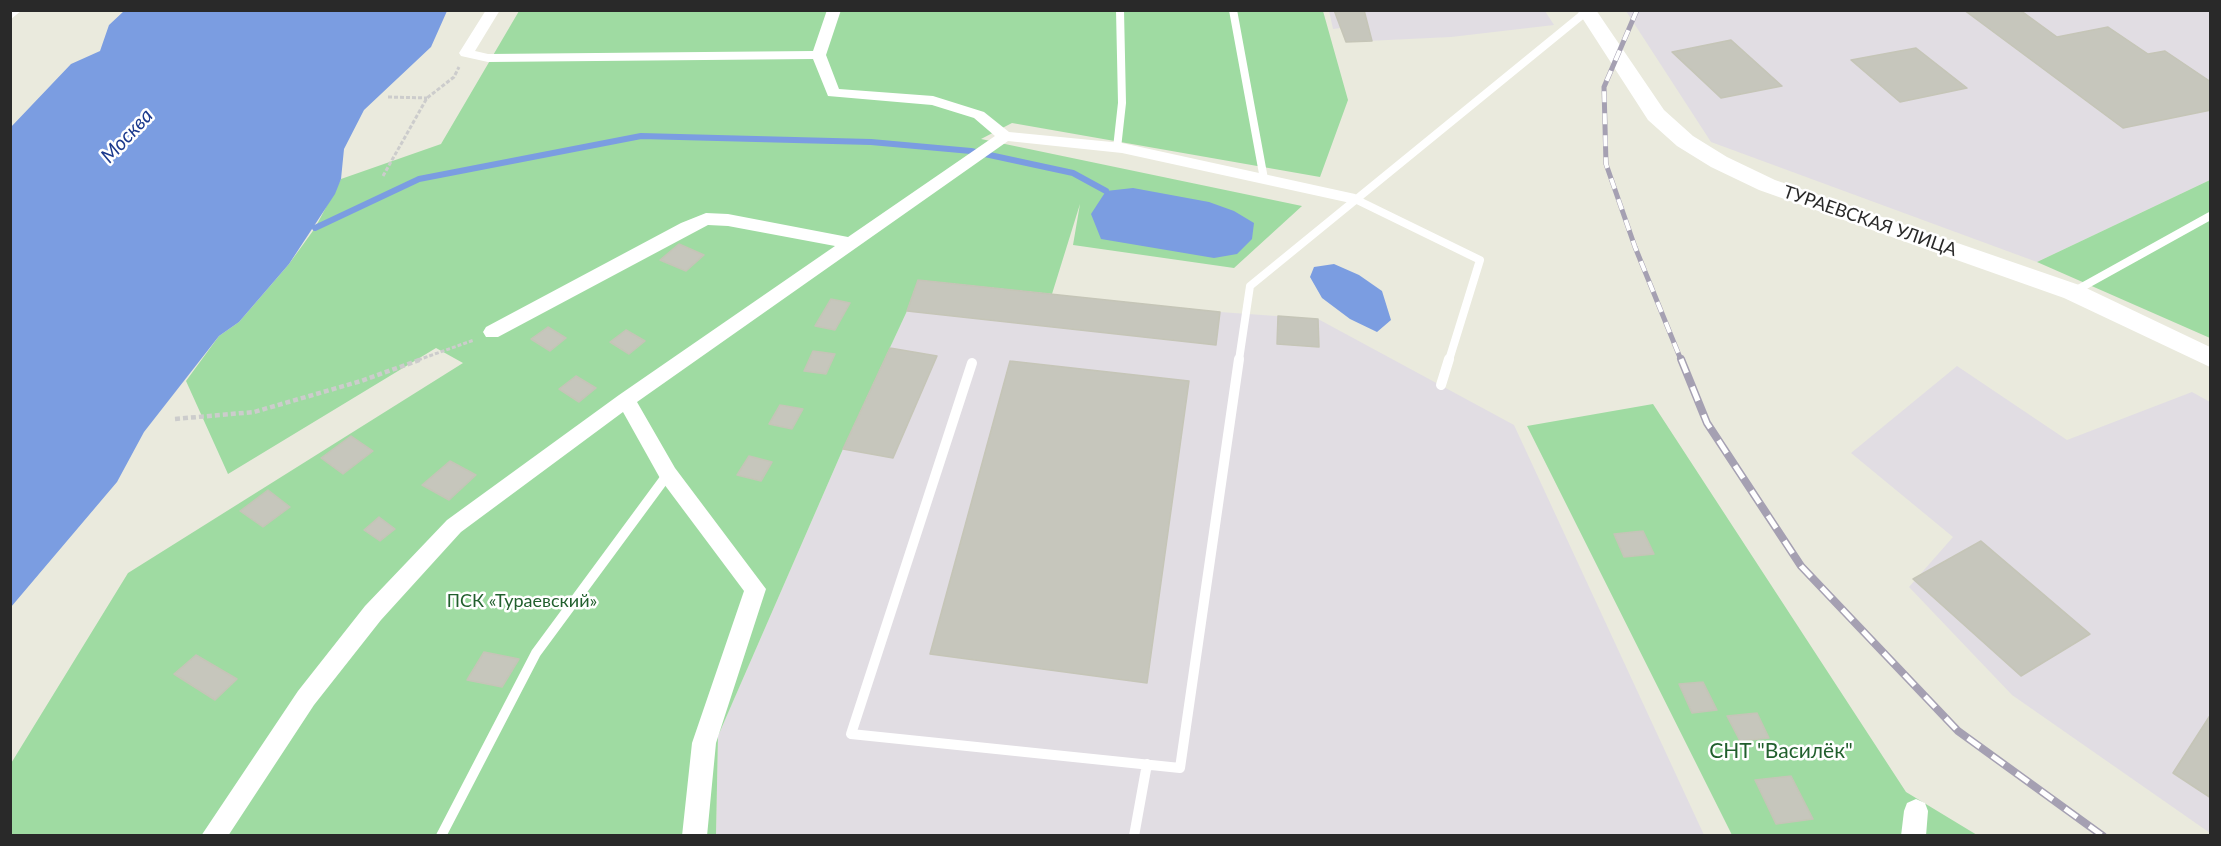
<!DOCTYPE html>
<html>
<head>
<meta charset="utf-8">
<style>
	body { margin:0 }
	#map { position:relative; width:2221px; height:846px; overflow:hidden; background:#eaeadd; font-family:Lato,sans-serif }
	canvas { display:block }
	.frame { position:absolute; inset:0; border:12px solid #292929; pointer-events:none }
</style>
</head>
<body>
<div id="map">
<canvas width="2221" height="846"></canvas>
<div class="frame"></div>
</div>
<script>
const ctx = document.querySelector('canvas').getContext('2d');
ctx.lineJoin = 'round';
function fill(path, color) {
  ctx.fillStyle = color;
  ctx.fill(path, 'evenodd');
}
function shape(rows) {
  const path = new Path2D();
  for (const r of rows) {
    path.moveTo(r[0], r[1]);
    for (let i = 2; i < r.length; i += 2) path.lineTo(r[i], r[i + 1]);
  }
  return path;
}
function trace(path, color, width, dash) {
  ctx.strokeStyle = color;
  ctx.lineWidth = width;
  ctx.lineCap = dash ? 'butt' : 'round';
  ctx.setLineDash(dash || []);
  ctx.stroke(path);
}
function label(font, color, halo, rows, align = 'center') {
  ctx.font = font + ' Lato,sans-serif';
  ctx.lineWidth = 5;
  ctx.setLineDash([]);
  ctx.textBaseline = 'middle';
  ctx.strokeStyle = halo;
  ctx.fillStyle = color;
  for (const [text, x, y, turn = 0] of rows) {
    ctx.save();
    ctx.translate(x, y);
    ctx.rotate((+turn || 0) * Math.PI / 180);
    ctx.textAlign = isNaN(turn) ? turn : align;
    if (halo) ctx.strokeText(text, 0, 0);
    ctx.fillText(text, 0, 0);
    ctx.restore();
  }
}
fill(shape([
	[1329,11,1545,11,1554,25,1451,37,1346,42,1341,28,1333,29],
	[1626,11,2210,11,2210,180,2037,262,1711,142],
	[918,280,1220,312,1318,319,1514,425,1704,835,716,836,718,736,843,449,907,311],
	[1957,366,2067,440,2192,392,2210,402,2210,833,2012,695,1909,587,1953,537,1851,453]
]), '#e1dde3');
fill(shape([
	[519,11,1323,11,1348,100,1320,177,1012,123,981,139,1302,206,1234,268,1073,245,1080,204,1052,294,918,280,907,311,843,449,718,736,716,835,11,835,10,765,128,573,463,363,436,348,228,474,186,381,219,336,239,322,289,264,315,228,341,179,441,144],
	[2210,180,2210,338,2037,262],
	[1653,404,1906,792,1977,835,1732,835,1527,426]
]), '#9fdba2');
fill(shape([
	[124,11,447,11,431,47,364,110,344,149,341,179,335,194,289,264,239,322,219,336,144,432,117,482,11,607,11,127,71,64,100,51,109,25],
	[1133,188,1209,202,1234,211,1254,223,1252,239,1237,254,1214,258,1101,239,1091,214,1106,191],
	[1334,264,1359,275,1382,291,1391,320,1377,332,1350,319,1322,298,1310,277,1314,267]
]), '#7b9de1');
trace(shape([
	[315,228,419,179,641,136,871,142,971,151,1073,173,1106,191]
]), '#7b9de1', 6);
const building = shape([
	[1334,10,1364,10,1372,41,1346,42,1334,10],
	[1964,10,2020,10,2057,37,2108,27,2148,54,2165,51,2211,82,2211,110,2123,128,1964,10],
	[1731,40,1782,86,1721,98,1672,52,1731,40],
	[1916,48,1967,88,1900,102,1851,60,1916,48],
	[679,244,704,255,686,271,660,260,679,244],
	[918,280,1220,312,1216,345,907,311,918,280],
	[831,299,850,303,835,330,815,326,831,299],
	[1278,316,1318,319,1319,347,1277,344,1278,316],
	[548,327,566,338,550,351,531,339,548,327],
	[626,330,645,341,629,354,610,342,626,330],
	[890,348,937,356,893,458,843,449,890,348],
	[813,351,835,354,826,374,804,371,813,351],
	[1010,361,1189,381,1147,683,930,654,1010,361],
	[576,376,596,388,579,402,559,389,576,376],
	[780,405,803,409,792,429,769,424,780,405],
	[351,436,373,451,343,474,321,458,351,436],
	[749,456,772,462,761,481,737,475,749,456],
	[450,461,476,475,449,500,422,485,450,461],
	[268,490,290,507,263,527,240,511,268,490],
	[379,517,395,529,380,541,364,530,379,517],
	[1643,531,1654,554,1624,557,1614,534,1643,531],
	[1981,541,2090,634,2021,676,1913,579,1981,541],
	[484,652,519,659,502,687,467,680,484,652],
	[196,655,237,679,215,700,174,674,196,655],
	[1703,682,1717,710,1692,713,1679,684,1703,682],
	[1757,713,1769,738,1740,741,1727,716,1757,713],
	[2211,714,2211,798,2173,773,2211,714],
	[1791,776,1813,819,1776,824,1755,780,1791,776]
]);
fill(building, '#c6c6bc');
trace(building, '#c5c5b7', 1.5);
trace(shape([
	[388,97,427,98],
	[383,176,427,98,454,77,459,67],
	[418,360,474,340]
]), '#ccc', 3, [4, 2]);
trace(shape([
	[175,419,254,412,361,381,422,359]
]), '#ccc', 4.5, [5, 3]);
trace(shape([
	[1233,10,1264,179],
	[1117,148,1122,103,1120,10],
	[1355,199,1480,260,1449,360],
	[2073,292,2210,216],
	[1239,360,1250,286,1587,11]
]), '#fff', 8);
trace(shape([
	[972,363,851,734,1180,768,1239,359],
	[1441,385,1449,359],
	[441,836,536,653,668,474],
	[1134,836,1147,764]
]), '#fff', 10);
fill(shape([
	[10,10,22,10,10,20,10,10],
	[486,10,500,10,475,51,488,54,813,51,827,10,841,10,826,55,839,89,933,96,984,112,1009,132,1122,143,1355,194,1363,199,1355,204,1122,153,1008,141,637,402,675,468,766,589,716,743,707,836,682,836,692,743,744,591,661,480,623,412,461,532,381,620,314,705,228,836,201,836,298,691,365,606,447,520,619,395,835,246,728,226,708,225,498,337,486,337,483,332,486,327,681,223,706,213,728,214,848,237,995,136,974,118,932,105,828,96,813,59,488,62,461,56,459,53,486,10],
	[1916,799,1925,803,1928,811,1926,836,1901,836,1904,811,1907,803,1916,799]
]), '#fff');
fill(shape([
	[1577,10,1596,10,1664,110,1693,136,1727,157,1775,180,2082,286,2210,347,2210,367,2064,298,1759,190,1711,167,1677,146,1648,120,1577,10]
]), '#fff');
const railFar1 = shape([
	[1637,10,1604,87,1606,164,1635,247,1681,360]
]);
const rail = shape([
	[1681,359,1707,423,1801,566,1958,731,2103,836]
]);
trace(railFar1, '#a5a0b2', 5);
trace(rail, '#a5a0b2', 8);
trace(railFar1, '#fff', 4, [11]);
trace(rail, '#fff', 5, [15]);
label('18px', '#292929', '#fff', [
	["ТУРАЕВСКАЯ УЛИЦА",1870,221,19]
]);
label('18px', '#215f2d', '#fff', [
	["ПСК «Тураевский»",522,601]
]);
label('italic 20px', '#1b398c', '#fff', [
	["Москва",127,136,-47]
]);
label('21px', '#215f2d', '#fff', [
	["СНТ \"Василёк\"",1781,751]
]);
</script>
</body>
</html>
